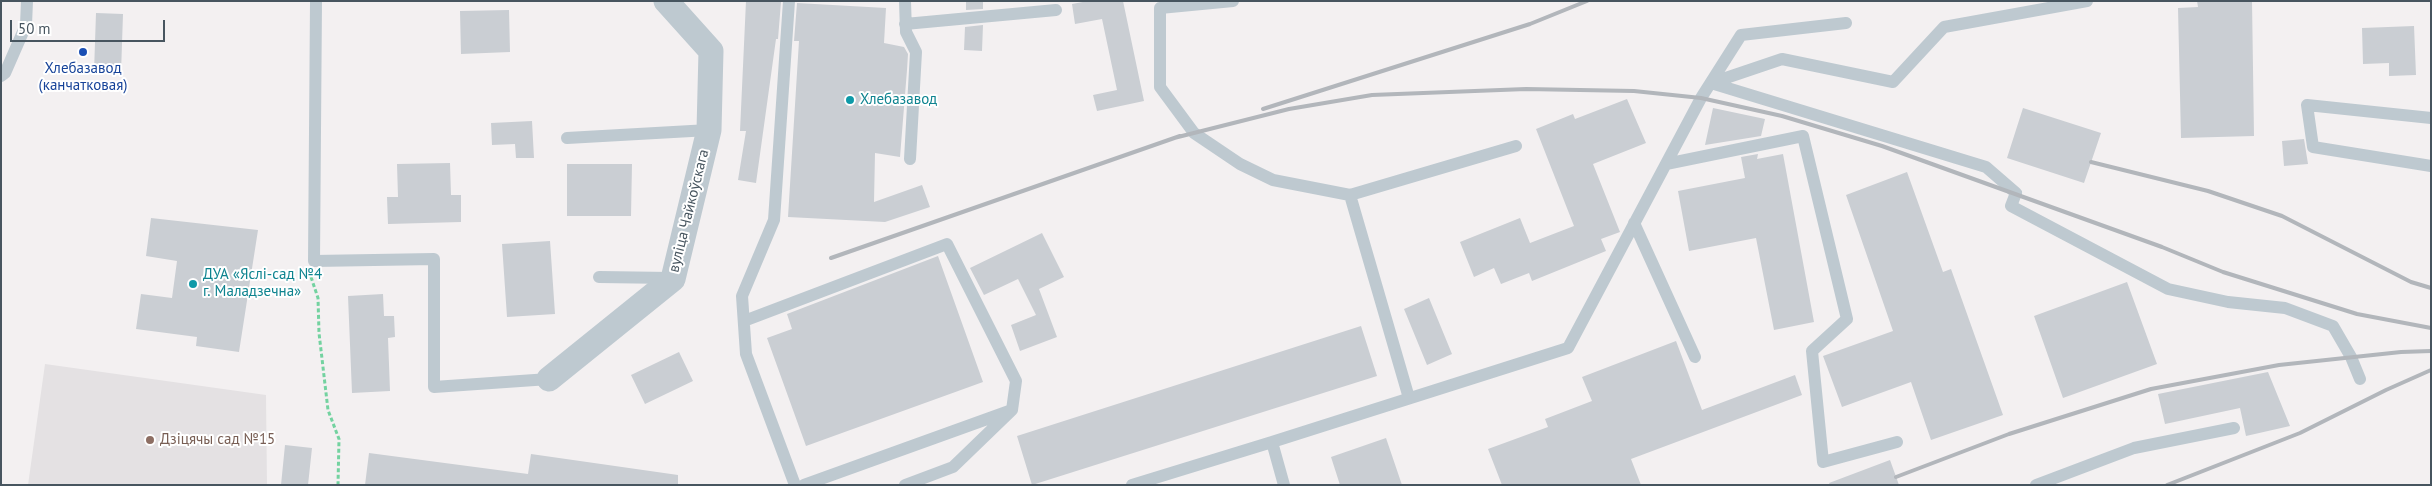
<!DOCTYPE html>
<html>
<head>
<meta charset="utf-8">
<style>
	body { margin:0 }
	#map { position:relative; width:2432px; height:486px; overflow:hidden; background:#f3f0f1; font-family:"PT Sans",sans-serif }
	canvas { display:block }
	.frame { position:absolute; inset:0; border:2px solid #47555f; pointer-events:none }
	.scale { position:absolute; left:10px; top:20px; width:155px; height:22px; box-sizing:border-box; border:2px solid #47555f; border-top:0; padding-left:6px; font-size:15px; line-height:18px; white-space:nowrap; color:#47555f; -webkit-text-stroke:4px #fff; paint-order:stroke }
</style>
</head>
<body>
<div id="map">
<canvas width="2432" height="486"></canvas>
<div class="frame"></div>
<div class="scale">50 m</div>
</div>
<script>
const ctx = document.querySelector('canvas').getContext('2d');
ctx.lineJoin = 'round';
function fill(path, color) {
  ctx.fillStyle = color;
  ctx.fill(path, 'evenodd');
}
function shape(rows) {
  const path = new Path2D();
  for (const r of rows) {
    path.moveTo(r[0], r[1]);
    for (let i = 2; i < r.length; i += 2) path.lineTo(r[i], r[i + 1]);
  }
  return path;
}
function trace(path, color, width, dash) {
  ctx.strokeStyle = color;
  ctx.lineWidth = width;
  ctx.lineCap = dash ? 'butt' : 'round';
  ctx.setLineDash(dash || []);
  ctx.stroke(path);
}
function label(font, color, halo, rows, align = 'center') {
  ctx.font = font + ' "PT Sans",sans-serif';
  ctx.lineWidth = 4;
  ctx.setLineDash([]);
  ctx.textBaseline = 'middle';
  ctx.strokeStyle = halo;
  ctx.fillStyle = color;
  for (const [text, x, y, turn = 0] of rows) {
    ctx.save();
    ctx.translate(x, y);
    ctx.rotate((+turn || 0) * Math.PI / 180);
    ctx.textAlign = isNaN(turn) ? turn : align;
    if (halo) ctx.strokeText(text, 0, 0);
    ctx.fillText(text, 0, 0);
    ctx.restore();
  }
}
fill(shape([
	[45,364,266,395,267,485,28,485]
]), '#e4e1e3');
fill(shape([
	[746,1,781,2,778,39,776,39,756,183,738,180,746,131,740,131],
	[966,1,983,1,983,9,966,10],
	[1088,1,1123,1,1144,101,1097,111,1093,95,1117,90,1102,19,1075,24,1072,4],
	[2197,1,2252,1,2254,136,2181,138,2178,8,2198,7],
	[797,3,886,8,884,43,904,47,908,54,907,70,900,157,875,153,874,202,922,185,930,207,885,222,788,217,799,41,794,41],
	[509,10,510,52,461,54,460,11],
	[96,13,123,14,121,73,94,72],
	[983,25,982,51,964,50,965,27],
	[2414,26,2416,75,2389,76,2389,63,2363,64,2362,28],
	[1627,99,1646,143,1593,164,1620,232,1601,239,1606,251,1532,281,1529,273,1501,284,1494,268,1474,277,1460,242,1520,218,1530,243,1574,226,1536,129,1573,114,1575,119],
	[1713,108,1765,119,1761,136,1705,145],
	[2023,108,2101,133,2084,183,2007,158],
	[532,121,534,158,516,158,515,144,492,145,491,123],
	[2304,139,2308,164,2284,166,2282,141],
	[1758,154,1757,159,1783,154,1814,322,1774,330,1756,238,1689,251,1678,191,1745,178,1741,157],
	[450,163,451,195,461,195,461,222,388,224,387,197,398,197,397,164],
	[567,164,632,164,631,216,567,216],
	[1907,172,1943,272,1951,269,2003,415,1931,440,1911,382,1842,407,1823,356,1893,331,1846,195],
	[151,218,258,230,239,352,196,346,197,337,136,329,141,294,172,298,177,261,146,256],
	[1042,233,1064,277,1039,289,1057,337,1020,351,1011,325,1036,315,1018,279,984,295,970,268],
	[550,241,555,314,507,317,502,244],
	[938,256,983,382,806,446,767,338,792,329,787,314],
	[2127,282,2157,364,2063,398,2034,316],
	[383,294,384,316,394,316,395,337,388,338,390,391,352,393,348,296],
	[1429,298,1452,354,1427,365,1404,309],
	[1361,326,1377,376,1032,485,1017,436],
	[1676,341,1702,410,1795,375,1802,395,1631,459,1641,485,1502,485,1488,449,1548,427,1545,419,1592,401,1582,377],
	[679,352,693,381,645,404,631,375],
	[2268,372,2290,426,2246,436,2240,408,2165,424,2158,394],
	[1386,438,1402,485,1340,485,1331,457],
	[285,445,312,448,308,485,281,485],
	[369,453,528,474,531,454,678,475,678,485,365,485],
	[1890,460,1899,485,1830,485,1829,483]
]), '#caced3');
trace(shape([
	[311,277,318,298,319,333,328,410,339,439,338,485]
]), '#73d2a0', 3, [4, 2.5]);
trace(shape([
	[316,1,314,261,434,259,434,387,549,379],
	[789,1,774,220,742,296,746,354,795,485],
	[905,1,906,32,916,52,910,159],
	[1233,1,1160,8,1160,87,1194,133,1240,164,1273,180,1350,195,1409,398],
	[905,24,1056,10],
	[1,76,5,73,26,25,27,1],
	[1711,83,1986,167,2016,193,2011,206,2168,289,2228,302,2285,308,2333,326,2351,357,2360,379],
	[1711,83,1782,59,1893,82,1944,27,2087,1],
	[2431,118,2307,105,2313,147,2431,166],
	[567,138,709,130],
	[1666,164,1803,136,1847,319,1812,351,1823,462,1897,442],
	[1350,195,1516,146],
	[1634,223,1695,357],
	[599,277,671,278],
	[744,321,947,244,1016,381,1012,410],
	[1272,442,1568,348,1701,98,1741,35,1846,23],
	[804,485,1012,410,953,467,905,485],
	[1132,485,1272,442,1284,485],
	[2036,485,2134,448,2234,428]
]), '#bec9d0', 12);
trace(shape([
	[549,379,673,279,709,130,711,51,666,1]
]), '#bec9d0', 25);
trace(shape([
	[1263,109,1530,24,1587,1],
	[1174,138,1289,109,1372,95,1526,89,1634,91,1701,98,1782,116,1882,146,2162,247,2223,272,2357,314,2431,328],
	[2091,162,2208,191,2282,216,2411,282,2431,288],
	[831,258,1180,136],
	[1896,477,2009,434,2151,389,2279,365,2401,352,2431,351],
	[2167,485,2300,433,2386,390,2431,370]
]), '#b2b6bb', 4);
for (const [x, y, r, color] of [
	[83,52,5,"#1a4fb4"],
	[850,100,5,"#0f9aa8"],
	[193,284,5,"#0f9aa8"],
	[150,440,5,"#8d6e63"]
]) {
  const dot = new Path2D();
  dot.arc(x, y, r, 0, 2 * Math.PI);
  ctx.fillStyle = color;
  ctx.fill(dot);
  trace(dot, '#fff', 2);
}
label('15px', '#164399', '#fff', [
	["Хлебазавод",83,69],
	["(канчатковая)",83,86]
]);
label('15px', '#0d838f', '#fff', [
	["Хлебазавод",860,100],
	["ДУА «Яслі-сад №4",203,275],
	["г. Маладзечна»",203,292]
], 'left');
label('15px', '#47555f', '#fff', [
	["вуліца Чайкоўскага",689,211,-76]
]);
label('15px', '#785e54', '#fff', [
	["Дзіцячы сад №15",160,440]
], 'left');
</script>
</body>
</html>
